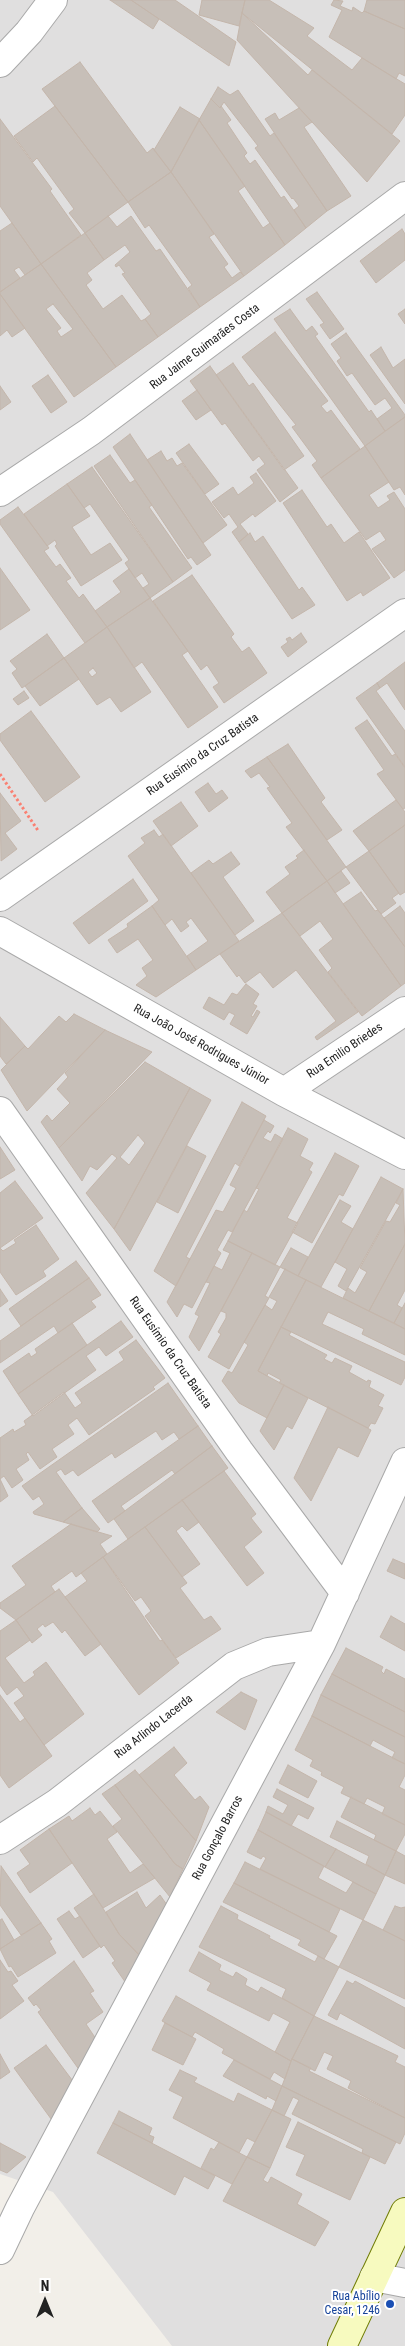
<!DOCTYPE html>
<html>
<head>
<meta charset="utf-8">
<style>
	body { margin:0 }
	#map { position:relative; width:405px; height:2346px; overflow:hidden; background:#f2efe9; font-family:"Roboto Condensed",sans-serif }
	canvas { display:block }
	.north { position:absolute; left:20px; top:2276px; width:50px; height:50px; -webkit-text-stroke:4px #fff; paint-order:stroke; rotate:0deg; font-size:14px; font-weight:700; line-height:20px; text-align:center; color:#222 }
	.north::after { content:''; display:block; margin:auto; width:18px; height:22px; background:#222; clip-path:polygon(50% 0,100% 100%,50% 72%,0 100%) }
</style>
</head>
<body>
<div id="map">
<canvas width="405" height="2346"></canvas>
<div class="north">N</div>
</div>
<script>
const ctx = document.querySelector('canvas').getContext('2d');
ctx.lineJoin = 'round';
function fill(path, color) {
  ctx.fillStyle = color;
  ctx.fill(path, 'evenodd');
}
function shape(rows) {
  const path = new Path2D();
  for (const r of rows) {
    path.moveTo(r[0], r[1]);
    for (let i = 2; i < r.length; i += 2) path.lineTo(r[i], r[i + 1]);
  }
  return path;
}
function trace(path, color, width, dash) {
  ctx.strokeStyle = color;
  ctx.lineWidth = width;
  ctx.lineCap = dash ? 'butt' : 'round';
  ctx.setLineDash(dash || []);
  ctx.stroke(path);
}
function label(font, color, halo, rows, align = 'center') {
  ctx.font = font + ' "Roboto Condensed",sans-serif';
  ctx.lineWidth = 4;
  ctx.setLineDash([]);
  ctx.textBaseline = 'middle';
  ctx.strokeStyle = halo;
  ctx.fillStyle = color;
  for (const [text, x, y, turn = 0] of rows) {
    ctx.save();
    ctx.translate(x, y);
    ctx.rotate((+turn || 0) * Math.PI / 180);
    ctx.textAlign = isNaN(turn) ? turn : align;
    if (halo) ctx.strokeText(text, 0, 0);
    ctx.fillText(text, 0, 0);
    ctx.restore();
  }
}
fill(shape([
	[0,0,405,0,405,2346,172,2346,53,2192,0,2174]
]), '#e0dfdf');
const building = shape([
	[110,0,131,0,159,19,153,29,110,0],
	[131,0,175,0,236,42,229,66,131,0],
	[202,0,245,0,239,26,199,15,202,0],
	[245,0,269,0,314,28,307,36,352,70,362,58,405,84,405,115,392,134,242,13,245,0],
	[334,0,343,1,340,6,352,11,353,7,362,13,364,11,405,29,405,76,399,73,396,79,329,37,342,10,331,5,334,0],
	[367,0,405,0,405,29,364,11,367,0],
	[242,13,308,75,312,70,400,141,367,182,237,40,242,13],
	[80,62,147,153,153,148,171,172,128,202,42,89,80,62],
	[218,87,230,95,238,90,270,136,274,133,327,211,306,228,294,210,299,206,293,198,292,199,255,148,258,146,224,102,220,108,211,99,218,87],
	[211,99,220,108,221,106,231,120,227,123,247,153,244,156,250,164,255,160,281,198,284,196,306,228,285,245,199,120,211,99],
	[55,106,128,202,85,233,69,213,74,209,37,158,33,162,14,136,55,106],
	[180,107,200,119,171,172,154,150,180,107],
	[299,108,312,122,304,127,351,196,327,211,265,119,275,113,279,120,299,108],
	[0,119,52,189,50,191,81,235,41,264,0,206,0,119],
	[199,120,245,186,238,191,263,228,270,223,285,245,244,276,171,172,199,120],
	[171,172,214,234,209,237,228,264,224,267,232,278,240,272,244,276,200,307,188,288,192,285,149,225,145,228,128,202,171,172],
	[108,216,117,227,131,216,156,251,160,249,200,307,158,337,145,319,151,314,122,274,125,273,119,265,116,267,115,265,130,252,125,245,104,260,85,233,108,216],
	[12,223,41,264,25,275,19,267,14,270,20,278,0,292,0,231,12,223],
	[402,229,405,234,405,260,376,283,360,261,402,229],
	[85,233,104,260,87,273,92,280,86,285,103,309,122,295,141,321,145,319,158,337,116,367,41,264,85,233],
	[41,264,116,367,74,397,0,294,0,292,41,264],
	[53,304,73,329,61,337,57,331,61,328,46,309,53,304],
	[317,292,344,329,330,339,320,325,324,323,306,299,317,292],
	[0,294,25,328,12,337,7,330,0,336,0,294],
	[290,309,306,331,312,326,318,334,315,336,369,412,371,410,385,431,365,446,274,319,290,309],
	[405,309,405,324,398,314,405,309],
	[275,332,328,401,321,406,327,413,331,410,360,449,321,478,312,465,317,461,292,427,296,425,242,357,275,332],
	[346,333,405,415,405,417,385,431,377,419,392,408,385,398,375,405,352,373,347,376,337,361,341,358,331,344,346,333],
	[381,347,393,368,405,359,405,404,370,355,381,347],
	[233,363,249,386,253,383,304,456,284,470,216,375,233,363],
	[210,366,298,488,280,502,257,470,265,464,259,456,253,461,225,423,222,425,190,381,210,366],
	[48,375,67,402,51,413,32,386,48,375],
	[0,386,11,402,0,410,0,386],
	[197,390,211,410,196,420,182,401,197,390],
	[405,417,405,495,400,487,394,490,365,446,405,417],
	[130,434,211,555,197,565,191,557,188,559,113,447,130,434],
	[189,444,219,484,205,494,176,453,189,444],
	[365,446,389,482,369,495,378,508,390,500,387,496,394,492,405,509,405,570,394,578,372,549,386,540,380,531,366,540,321,478,365,446],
	[161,451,167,461,172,458,177,466,182,463,227,525,203,543,147,460,161,451],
	[110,455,130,483,135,480,152,505,149,507,192,568,173,582,94,466,110,455],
	[92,467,173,582,150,598,143,588,149,584,142,573,135,578,125,563,129,560,90,504,84,508,67,484,92,467],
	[256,473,276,501,255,517,253,514,240,524,248,534,239,542,232,532,238,527,229,514,224,518,212,502,233,487,238,495,254,483,250,477,256,473],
	[67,484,90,516,72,527,91,555,110,543,122,560,81,586,55,546,57,544,55,540,47,546,24,514,67,484],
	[302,490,327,527,331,524,344,543,359,532,390,578,363,596,361,592,347,601,283,503,302,490],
	[18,507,49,548,44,551,56,567,60,564,71,578,66,581,79,598,83,594,107,627,85,643,0,524,0,520,18,507],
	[250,533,255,542,263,536,299,590,302,587,315,605,292,619,239,542,250,533],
	[0,568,30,610,0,630,0,568],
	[129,569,150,598,107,627,95,611,121,592,113,581,129,569],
	[192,575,234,634,231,637,242,652,249,647,267,673,224,703,213,687,219,683,207,665,201,670,153,601,192,575],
	[150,598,188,651,182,655,218,707,188,728,142,662,134,668,107,627,150,598],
	[107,627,151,692,121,712,110,697,97,705,64,658,107,627],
	[93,668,97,673,92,677,88,672,93,668],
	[301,633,307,642,288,657,281,647,288,642,286,639,290,637,292,640,301,633],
	[47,634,64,658,22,688,12,673,17,669,10,661,47,634],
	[64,658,79,679,40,706,25,686,64,658],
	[405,662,405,710,387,683,380,688,377,683,405,662],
	[377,683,380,688,376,691,405,731,405,767,356,698,377,683],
	[24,691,29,698,18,705,13,699,24,691],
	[31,711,80,777,45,802,0,740,0,734,31,711],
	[367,720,392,756,395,754,405,768,405,808,403,809,377,774,384,770,355,728,367,720],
	[288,744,325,798,321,802,342,830,327,840,267,757,288,744],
	[267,757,346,867,327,881,286,827,292,823,267,788,270,787,259,773,251,778,245,771,267,757],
	[208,783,216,794,222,790,228,798,209,812,195,792,208,783],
	[0,793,21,821,5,833,17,849,1,861,0,793],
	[396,800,405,812,405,825,369,851,353,831,396,800],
	[181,802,198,826,171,846,153,821,181,802],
	[405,825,405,892,400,895,369,851,405,825],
	[154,830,159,837,163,834,239,941,196,970,187,956,208,941,191,918,186,922,189,926,181,932,172,919,165,925,152,906,159,900,128,856,145,843,141,838,154,830],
	[304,850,327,881,282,913,266,892,290,874,285,867,298,858,296,856,304,850],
	[369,851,399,893,392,898,396,903,381,914,346,867,369,851],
	[231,852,240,864,223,877,254,921,235,935,191,873,209,860,213,864,231,852],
	[341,871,350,883,335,893,327,881,341,871],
	[133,879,148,901,89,944,73,923,133,879],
	[327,881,401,986,362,1016,328,972,332,968,319,950,333,939,320,921,300,936,282,913,327,881],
	[361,892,375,911,378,910,405,947,405,983,401,986,343,904,361,892],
	[152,906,196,970,156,997,136,985,147,976,142,968,153,960,138,939,117,953,108,940,128,927,127,924,152,906],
	[400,906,405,913,405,947,384,918,400,906],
	[282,913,358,1012,317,1040,315,1037,336,1021,296,970,273,988,260,972,245,983,239,975,237,977,220,954,282,913],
	[246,984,259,994,253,1004,257,1006,251,1016,253,1017,257,1010,260,1012,247,1034,230,1024,235,1015,229,1012,224,1020,203,1008,209,997,224,1005,232,993,237,995,246,984],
	[74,1014,105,1030,27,1111,1,1070,25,1046,28,1049,59,1016,66,1022,74,1014],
	[0,1017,25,1046,6,1064,0,1056,0,1017],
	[105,1030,152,1052,59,1148,41,1122,47,1115,52,1121,70,1103,57,1089,68,1077,65,1073,105,1030],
	[145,1062,190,1088,114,1229,86,1193,117,1158,112,1154,97,1170,90,1166,82,1181,59,1148,145,1062],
	[138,1135,145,1143,129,1165,120,1157,138,1135],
	[190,1088,211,1100,130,1251,114,1229,190,1088],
	[242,1102,266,1116,239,1166,235,1163,186,1257,190,1259,176,1286,154,1271,242,1102],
	[264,1120,274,1126,270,1133,268,1131,263,1138,271,1142,275,1134,283,1139,232,1232,228,1230,217,1250,221,1253,192,1308,184,1304,177,1317,167,1302,216,1210,223,1212,236,1188,230,1185,264,1120],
	[288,1128,308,1139,300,1156,313,1163,309,1170,312,1172,287,1218,298,1223,275,1265,228,1241,244,1210,247,1212,259,1189,256,1188,288,1128],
	[187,1146,206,1156,178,1213,157,1202,187,1146],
	[0,1147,15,1170,0,1179,0,1147],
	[335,1153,359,1166,343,1196,339,1194,312,1243,292,1232,335,1153],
	[381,1177,403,1189,346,1291,338,1286,347,1269,335,1262,381,1177],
	[15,1181,43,1218,0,1248,0,1193,15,1181],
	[403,1189,405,1244,369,1311,343,1298,348,1288,355,1293,367,1272,360,1268,386,1221,390,1222,400,1205,396,1203,403,1189],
	[340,1200,351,1206,341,1222,353,1229,321,1287,298,1276,340,1200],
	[36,1225,59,1259,43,1271,46,1276,16,1295,0,1272,0,1248,3,1251,16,1243,14,1240,36,1225],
	[228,1241,252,1253,199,1351,189,1337,199,1316,195,1314,210,1283,206,1282,214,1266,222,1270,230,1253,223,1250,228,1241],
	[405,1244,405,1290,397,1305,402,1308,394,1323,369,1311,405,1244],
	[291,1248,308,1257,298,1276,280,1267,291,1248],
	[252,1253,280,1267,265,1296,269,1298,229,1369,208,1357,221,1334,218,1332,226,1318,226,1313,221,1311,252,1253],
	[76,1261,89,1278,21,1326,9,1309,76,1261],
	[285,1269,306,1280,258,1371,284,1385,267,1418,239,1403,222,1381,228,1371,232,1373,248,1345,244,1342,265,1305,272,1310,277,1301,269,1297,285,1269],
	[89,1278,101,1295,91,1301,96,1307,58,1333,54,1326,0,1363,0,1341,89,1278],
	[306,1280,405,1329,405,1355,362,1334,364,1329,328,1312,322,1324,405,1362,405,1377,401,1385,281,1327,306,1280],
	[0,1289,8,1301,0,1307,0,1289],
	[405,1303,405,1329,394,1323,405,1303],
	[121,1321,133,1337,106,1356,99,1347,86,1356,96,1370,33,1416,18,1394,121,1321],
	[72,1323,87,1345,18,1394,3,1371,29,1353,31,1357,37,1353,35,1349,72,1323],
	[281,1327,291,1332,289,1335,327,1355,324,1359,332,1363,335,1358,352,1366,349,1372,367,1382,368,1380,371,1381,369,1387,384,1395,378,1406,383,1408,375,1424,371,1423,368,1428,279,1383,281,1380,268,1373,267,1376,258,1371,281,1327],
	[136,1340,165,1378,153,1387,155,1389,89,1435,77,1418,68,1425,74,1434,52,1449,57,1457,40,1469,28,1452,26,1454,29,1460,16,1469,23,1480,12,1488,4,1476,0,1479,8,1496,0,1502,0,1438,13,1429,14,1432,26,1425,24,1421,64,1392,75,1408,82,1403,75,1393,124,1360,119,1352,136,1340],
	[168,1383,198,1426,179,1439,174,1432,162,1440,156,1431,115,1458,112,1453,78,1476,73,1470,65,1475,61,1469,56,1472,82,1508,63,1522,34,1514,33,1512,44,1504,39,1496,33,1500,22,1486,168,1383],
	[284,1385,308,1398,292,1429,287,1426,274,1450,260,1431,284,1385],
	[328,1407,371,1430,358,1457,338,1447,311,1501,294,1478,328,1407],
	[198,1426,212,1446,175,1474,172,1470,121,1506,125,1511,108,1523,92,1501,198,1426],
	[212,1446,228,1468,128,1539,114,1519,212,1446],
	[224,1471,256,1514,251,1518,262,1532,244,1547,264,1573,247,1586,182,1500,224,1471],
	[182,1500,199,1522,187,1531,182,1526,176,1531,200,1564,182,1577,145,1527,182,1500],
	[82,1508,100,1529,97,1532,63,1522,82,1508],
	[71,1524,112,1536,100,1544,107,1554,76,1577,72,1571,51,1586,55,1592,16,1620,0,1608,0,1603,26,1585,12,1566,71,1524],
	[145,1527,187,1583,180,1588,204,1620,211,1616,221,1629,176,1658,145,1616,151,1611,141,1597,135,1601,103,1557,145,1527],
	[103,1557,160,1641,162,1640,179,1663,139,1695,65,1597,87,1581,81,1573,103,1557],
	[393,1559,405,1564,405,1579,387,1571,393,1559],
	[59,1589,101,1644,85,1656,65,1630,62,1633,53,1622,45,1627,43,1624,37,1629,42,1635,32,1643,16,1620,59,1589],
	[391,1616,405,1624,405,1651,380,1637,391,1616],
	[16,1620,30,1640,5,1658,24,1683,35,1675,33,1672,46,1662,84,1714,44,1745,14,1703,24,1696,17,1687,7,1695,0,1685,0,1631,16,1620],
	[346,1648,383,1667,381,1671,384,1674,386,1669,405,1679,405,1712,332,1674,346,1648],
	[332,1674,405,1712,405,1737,321,1695,332,1674],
	[241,1692,257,1700,245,1730,216,1712,241,1692],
	[0,1695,20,1722,25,1718,52,1756,9,1788,0,1775,0,1695],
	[321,1695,405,1737,405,1764,392,1758,395,1752,373,1740,370,1746,312,1716,321,1695],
	[312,1716,405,1764,405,1775,399,1787,405,1790,405,1825,382,1814,385,1807,367,1798,364,1804,341,1793,344,1787,321,1775,322,1772,310,1766,313,1760,295,1750,312,1716],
	[174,1747,187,1763,174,1775,195,1800,200,1796,209,1807,196,1841,139,1775,174,1747],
	[288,1765,317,1781,308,1798,279,1783,288,1765],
	[135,1770,196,1841,183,1869,175,1864,115,1785,135,1770],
	[115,1785,175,1864,183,1869,170,1897,113,1826,122,1819,102,1794,115,1785],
	[277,1789,314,1808,308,1819,298,1814,291,1826,266,1812,268,1806,283,1814,288,1805,273,1797,277,1789],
	[351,1797,405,1825,405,1834,396,1851,374,1840,376,1835,341,1817,351,1797],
	[90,1808,95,1815,100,1811,117,1832,107,1839,130,1873,143,1864,155,1878,103,1908,49,1829,69,1816,72,1821,90,1808],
	[266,1812,336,1849,325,1867,258,1830,266,1812],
	[337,1821,396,1851,385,1875,366,1864,369,1856,330,1837,337,1821],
	[49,1829,72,1863,30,1893,17,1873,30,1864,20,1850,49,1829],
	[258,1830,324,1866,318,1878,346,1893,353,1882,376,1894,363,1920,260,1869,266,1858,263,1856,261,1859,247,1852,258,1830],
	[336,1849,385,1875,376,1894,325,1867,336,1849],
	[396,1851,405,1856,405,1884,385,1875,396,1851],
	[245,1862,340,1909,329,1932,234,1883,245,1862],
	[1,1866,41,1923,21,1935,0,1905,1,1866],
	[234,1883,337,1936,324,1959,298,1945,301,1940,223,1902,234,1883],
	[137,1892,146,1908,160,1895,167,1905,143,1959,119,1934,106,1912,137,1892],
	[94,1894,119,1934,143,1959,130,1989,112,1963,115,1961,104,1945,101,1948,74,1908,94,1894],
	[221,1906,238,1915,237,1919,270,1936,269,1938,315,1962,318,1956,339,1967,314,2016,282,1998,286,1989,199,1947,221,1906],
	[395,1906,401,1908,405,1907,405,1941,383,1930,395,1906],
	[69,1911,75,1919,80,1916,100,1946,83,1958,57,1919,69,1911],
	[2,1919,14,1940,0,1949,0,1920,2,1919],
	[363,1920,405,1941,405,1999,339,1967,363,1920],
	[41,1923,52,1939,49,1941,56,1953,18,1977,11,1966,9,1967,0,1949,41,1923],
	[199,1952,221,1965,219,1970,233,1977,236,1972,247,1979,245,1985,258,1992,261,1987,314,2016,291,2061,275,2052,290,2022,273,2013,269,2021,207,1990,211,1983,189,1971,199,1952],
	[0,1960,8,1972,11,1971,18,1981,12,1985,24,2001,0,2019,0,1960],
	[74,1961,94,1991,90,1993,103,2012,86,2024,100,2045,85,2078,38,2012,41,2010,36,2004,34,2006,28,1998,74,1961],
	[347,1981,353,1984,355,1981,405,2008,405,2049,340,2013,337,2020,328,2015,347,1981],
	[176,1996,291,2061,285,2079,274,2072,270,2079,222,2053,224,2049,195,2032,192,2037,162,2021,176,1996],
	[314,2016,398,2056,395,2062,405,2067,405,2118,348,2088,351,2081,327,2069,333,2056,324,2052,315,2071,292,2059,314,2016],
	[165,2023,196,2039,183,2065,152,2050,165,2023],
	[46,2045,78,2088,54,2123,14,2068,46,2045],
	[0,2054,10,2072,0,2079,0,2054],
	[292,2059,311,2068,309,2071,405,2118,405,2133,400,2144,282,2086,292,2059],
	[234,2060,282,2086,276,2101,267,2096,266,2099,223,2076,234,2060],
	[180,2070,197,2078,194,2082,234,2102,238,2093,272,2110,255,2142,247,2138,239,2153,173,2118,183,2097,169,2090,180,2070],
	[282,2086,396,2142,385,2164,362,2153,363,2149,292,2114,299,2100,293,2097,284,2116,272,2110,282,2086],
	[272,2110,291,2119,270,2168,247,2157,272,2110],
	[119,2111,152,2128,149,2135,154,2137,152,2143,113,2123,119,2111],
	[298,2122,370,2157,350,2200,296,2175,305,2155,286,2147,298,2122],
	[113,2123,215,2176,208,2189,184,2176,175,2195,97,2153,113,2123],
	[219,2142,247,2157,232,2184,201,2168,211,2148,214,2150,219,2142],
	[0,2143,26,2157,7,2173,0,2170,0,2143],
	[247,2157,270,2168,263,2180,268,2183,271,2177,302,2194,297,2204,329,2222,315,2246,223,2201,247,2157]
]);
fill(building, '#c7bfb8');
trace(building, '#c4b6ab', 1);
const minor = shape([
	[0,63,29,32,53,0],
	[0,492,91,431,405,196],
	[0,897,405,613],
	[0,931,284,1092,405,1155],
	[284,1092,405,1011],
	[0,1111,239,1451,345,1593],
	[0,1840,57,1803,234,1666,268,1652,321,1644],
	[0,2250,20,2208,321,1644,405,1462],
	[374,2277,405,2283]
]);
const secondary = shape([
	[342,2346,405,2212]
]);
trace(minor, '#a9a9a9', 30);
trace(secondary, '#707d05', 30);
trace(shape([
	[0,774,39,832]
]), '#fa8072', 3, [2.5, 2.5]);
trace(minor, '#fff', 28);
trace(secondary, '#f7fabf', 28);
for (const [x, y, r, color] of [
	[390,2304,5,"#1a4fb4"]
]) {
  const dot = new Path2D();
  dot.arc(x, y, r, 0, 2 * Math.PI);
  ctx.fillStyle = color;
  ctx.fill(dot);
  trace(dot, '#fff', 2);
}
label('12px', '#222', '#fff', [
	["Rua Jaime Guimarães Costa",205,347,-37],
	["Rua Eusímio da Cruz Batista",203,755,-35],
	["Rua João José Rodrigues Júnior",201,1045,29],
	["Rua Emilio Briedes",345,1051,-34],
	["Rua Eusímio da Cruz Batista",170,1353,55],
	["Rua Arlindo Lacerda",154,1727,-38],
	["Rua Gonçalo Barros",218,1838,-62]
]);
label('12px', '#164399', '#fff', [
	["Rua Abílio",380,2297],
	["Cesar, 1246",380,2311]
], 'right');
</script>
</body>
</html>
